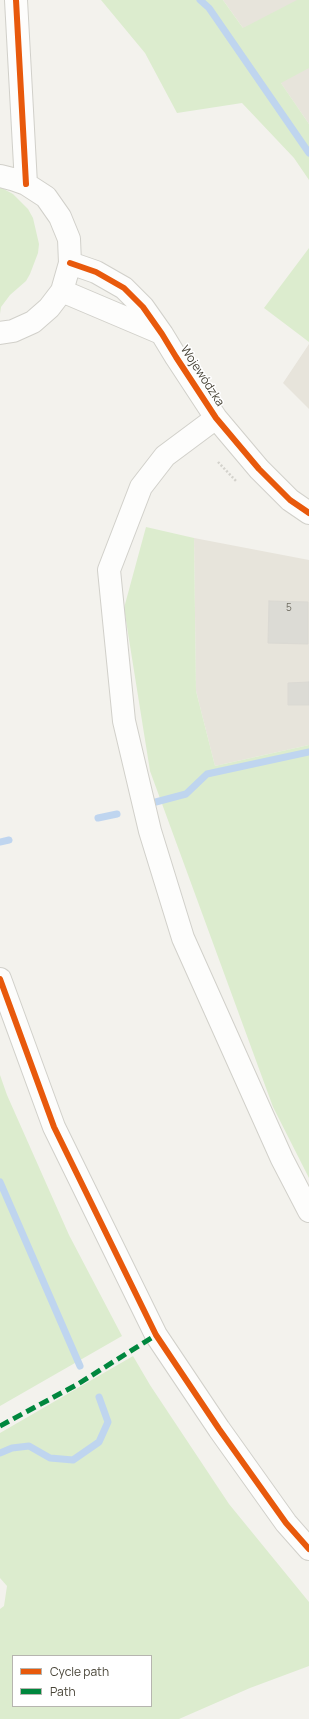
<!DOCTYPE html>
<html>
<head>
<meta charset="utf-8">
<style>
	body { margin:0 }
	#map { position:relative; width:309px; height:1719px; overflow:hidden; background:#f3f2ed; font-family:Manrope,sans-serif }
	canvas { display:block }
	.legend { position:absolute; left:12px; top:1655px; width:140px; height:52px; box-sizing:border-box; background:#fff; border:1px solid #b6b5af; margin:0; padding:5px 7px; list-style:none; font-size:12px; color:#494538 }
	.legend li { display:flex; align-items:center; gap:8px; height:20px }
	.legend b { width:20px; border:1px solid #b6b5af }
</style>
</head>
<body>
<div id="map">
<canvas width="309" height="1719"></canvas>
<ul class="legend">
<li><b style="height:5px;background:#e8590c"></b>Cycle path</li>
<li><b style="height:5px;background:#00873e"></b>Path</li>
</ul>
</div>
<script>
const ctx = document.querySelector('canvas').getContext('2d');
ctx.lineJoin = 'round';
function fill(path, color) {
  ctx.fillStyle = color;
  ctx.fill(path, 'evenodd');
}
function shape(rows) {
  const path = new Path2D();
  for (const r of rows) {
    path.moveTo(r[0], r[1]);
    for (let i = 2; i < r.length; i += 2) path.lineTo(r[i], r[i + 1]);
  }
  return path;
}
function trace(path, color, width, dash) {
  ctx.strokeStyle = color;
  ctx.lineWidth = width;
  ctx.lineCap = dash ? 'butt' : 'round';
  ctx.setLineDash(dash || []);
  ctx.stroke(path);
}
function label(font, color, halo, rows, align = 'center') {
  ctx.font = font + ' Manrope,sans-serif';
  ctx.lineWidth = 3;
  ctx.setLineDash([]);
  ctx.textBaseline = 'middle';
  ctx.strokeStyle = halo;
  ctx.fillStyle = color;
  for (const [text, x, y, turn = 0] of rows) {
    ctx.save();
    ctx.translate(x, y);
    ctx.rotate((+turn || 0) * Math.PI / 180);
    ctx.textAlign = isNaN(turn) ? turn : align;
    if (halo) ctx.strokeText(text, 0, 0);
    ctx.fillText(text, 0, 0);
    ctx.restore();
  }
}
fill(shape([
	[223,0,309,0,309,124,243,28],
	[309,344,309,409,283,383],
	[194,538,309,560,309,745,215,766,196,691]
]), '#e7e4db');
fill(shape([
	[101,0,223,0,243,28,297,0,309,0,309,68,281,83,309,124,309,180,294,158,242,103,177,113,145,53],
	[0,187,13,194,28,209,33,218,39,244,38,253,30,274,26,281,10,295,1,307,0,314],
	[309,248,309,342,264,308],
	[146,527,194,538,196,691,215,766,309,745,309,1178,273,1107,150,771,124,608],
	[0,1075,7,1095,69,1235,122,1336,0,1406],
	[133,1356,150,1385,229,1504,309,1602,309,1666,250,1688,179,1719,0,1719,0,1609,4,1606,7,1586,0,1578,0,1433],
	[13,1656,151,1656,151,1706,13,1706]
]), '#dcecce');
trace(shape([
	[200,0,209,8,309,153],
	[152,803,186,794,207,774,309,752],
	[98,818,117,814],
	[0,842,9,840],
	[0,1182,80,1366],
	[0,1453,12,1448,29,1446,50,1458,73,1460,99,1442,108,1422,99,1397]
]), '#bfd5ef', 7);
const building = shape([
	[269,601,308,602,308,644,268,643,269,601],
	[309,682,309,705,288,705,288,683,309,682]
]);
fill(building, '#dcdbd5');
trace(building, '#dbd9d3', 1);
const minor = shape([
	[16,0,26,184],
	[0,176,12,179,26,184,46,197,60,217,69,239,70,263,62,291,49,308,33,322,13,331,0,333],
	[70,263,96,272,124,288,143,307,162,334,176,357,216,418,259,469,290,500,309,513],
	[62,291,161,333],
	[216,418,165,456,141,487,109,570,124,721,150,831,183,938,282,1159,309,1211],
	[0,979,54,1127,156,1335,219,1429,286,1523,309,1549]
]);
trace(minor, '#d1d0ca', 24);
trace(shape([
	[218,462,237,482]
]), '#d3d2cc', 2.5, [2, 2]);
trace(minor, '#fdfdfc', 22);
trace(shape([
	[0,1426,78,1384,156,1335]
]), '#00873e', 5, [10, 5]);
trace(shape([
	[16,0,26,184],
	[70,263,96,272,124,288,143,307,162,334,176,357,216,418,259,469,290,500,309,513],
	[0,979,54,1127,156,1335,219,1429,286,1523,309,1549]
]), '#e8590c', 6);
label('10px', '#6e6b60', null, [
	["5",289,608]
]);
label('12px', '#494538', '#fff', [
	["Wojewódzka",202,376,57]
]);
</script>
</body>
</html>
